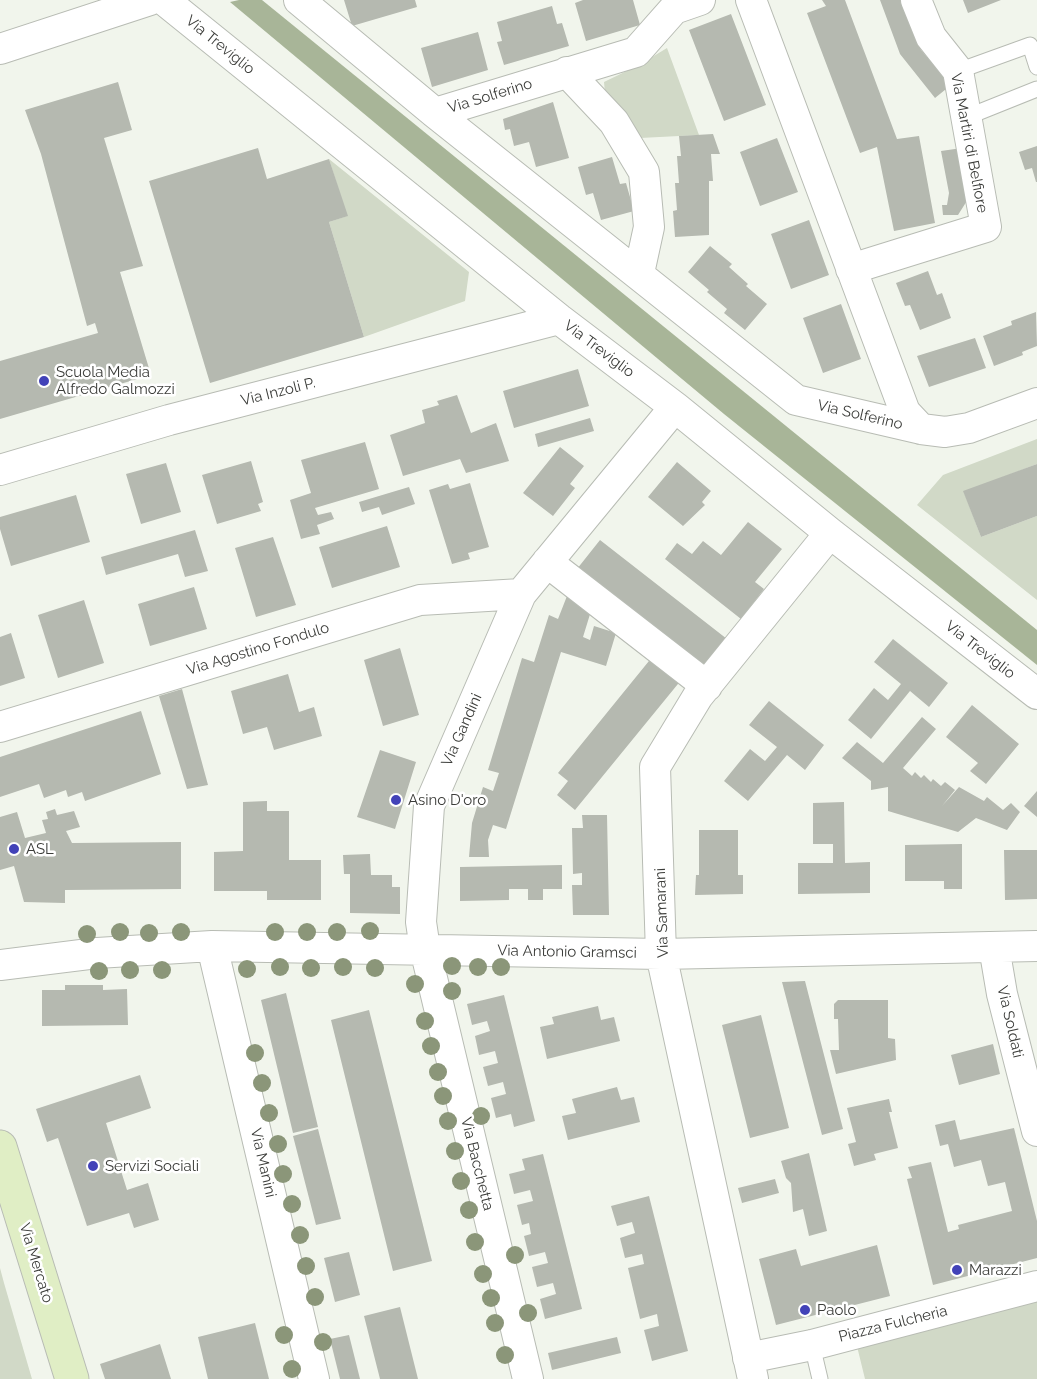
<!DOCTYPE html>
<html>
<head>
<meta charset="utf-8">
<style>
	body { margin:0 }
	canvas { display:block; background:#f1f5ec }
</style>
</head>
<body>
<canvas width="1037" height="1379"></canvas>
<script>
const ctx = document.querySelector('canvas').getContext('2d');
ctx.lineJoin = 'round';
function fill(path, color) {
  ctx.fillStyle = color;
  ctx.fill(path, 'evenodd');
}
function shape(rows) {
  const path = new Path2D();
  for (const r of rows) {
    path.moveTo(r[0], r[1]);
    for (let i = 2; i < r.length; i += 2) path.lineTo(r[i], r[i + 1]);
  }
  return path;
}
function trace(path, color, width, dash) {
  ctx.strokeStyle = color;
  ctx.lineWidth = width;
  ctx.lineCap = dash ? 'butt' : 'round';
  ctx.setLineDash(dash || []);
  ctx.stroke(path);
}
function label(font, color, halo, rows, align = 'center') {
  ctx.font = font + ' Raleway,sans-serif';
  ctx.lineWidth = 5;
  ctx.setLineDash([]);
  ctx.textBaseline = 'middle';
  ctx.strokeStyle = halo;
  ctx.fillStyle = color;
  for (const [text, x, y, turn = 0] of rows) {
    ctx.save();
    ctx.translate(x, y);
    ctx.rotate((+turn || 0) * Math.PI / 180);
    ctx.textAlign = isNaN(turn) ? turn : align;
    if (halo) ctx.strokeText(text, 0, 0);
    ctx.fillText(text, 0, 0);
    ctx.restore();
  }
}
fill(shape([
	[667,48,699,135,640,138,605,93,604,82,639,65],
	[329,159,469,272,465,301,364,337,329,222,347,216],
	[1037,439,1037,464,964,492,981,537,1037,516,1037,600,917,505,943,475],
	[0,1268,4,1283,32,1379,0,1379],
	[1037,1286,1037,1379,865,1379,854,1334]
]), '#d1d9c7');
fill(shape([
	[239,0,262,0,1037,630,1037,665,724,414,230,2]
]), '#a8b598');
fill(shape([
	[344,0,415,0,417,7,352,26],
	[583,0,633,0,640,25,586,41,575,3],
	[822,0,845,0,897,139,919,136,935,223,894,231,877,147,860,153,807,13,826,6],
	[880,0,902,0,921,50,951,85,935,98,900,54],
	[963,0,1001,0,968,13],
	[552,6,557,24,562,23,569,46,504,65,497,42,502,41,497,22],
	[731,14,766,105,724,121,689,30],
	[478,32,488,70,432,87,421,48],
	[118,82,132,130,104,138,143,266,120,272,151,375,0,419,0,361,98,333,95,323,87,326,41,154,25,110],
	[553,102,569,158,536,167,529,142,514,146,510,129,505,130,503,119],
	[713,134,720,154,711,154,713,181,709,181,709,235,675,237,673,211,677,210,675,183,679,183,677,156,681,156,679,136],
	[777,138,798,192,760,206,740,152],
	[1037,146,1037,182,1036,182,1032,168,1025,170,1019,152],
	[258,148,267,179,329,159,348,216,329,222,364,337,210,383,149,181],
	[962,148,970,196,958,215,943,215,942,205,947,205,949,193,941,151],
	[612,157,620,184,626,183,634,211,601,220,593,193,586,195,578,167],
	[809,220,829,275,791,289,771,234],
	[710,246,732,264,729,267,748,284,746,286,767,304,745,330,724,313,727,309,707,292,709,290,688,272],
	[928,271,937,295,942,293,951,318,920,330,910,305,905,306,896,283],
	[841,304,861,359,823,373,803,318],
	[1036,312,1037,346,1022,352,1023,355,994,366,983,336,1012,325,1011,321],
	[975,338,986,368,929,387,917,356],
	[578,369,589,406,514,428,503,391],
	[457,395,471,433,496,423,509,461,466,473,460,459,403,476,390,435,425,423,422,410,439,405,437,401],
	[590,418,594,431,538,447,535,434],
	[365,442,379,489,315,508,318,515,331,512,334,519,317,525,320,534,301,539,290,500,311,493,301,460],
	[560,447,584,466,570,484,575,488,553,516,523,493],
	[251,461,263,502,258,504,261,511,217,524,202,475],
	[677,462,711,491,702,502,705,505,683,526,648,497],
	[166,463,181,512,141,524,126,474],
	[1037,464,1037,516,981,537,963,491],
	[470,483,489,547,468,553,470,559,452,564,429,490,448,484,450,489],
	[409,487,415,504,382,515,379,507,362,512,359,502],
	[76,495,90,542,11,566,0,529,0,517],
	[748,522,782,549,755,582,764,589,741,619,665,559,677,543,692,554,703,541,721,555],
	[387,526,400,567,332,588,319,547],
	[195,530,208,571,185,577,178,554,106,575,101,557],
	[273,537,296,605,256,617,235,548],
	[600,540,727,639,704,667,577,569],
	[194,587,207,629,150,646,138,604],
	[567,596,591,611,583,637,590,640,594,626,616,633,606,666,561,652,506,829,493,825,488,840,489,857,469,857,472,823,483,787,493,791,499,773,488,770,522,658,534,662,549,615,558,619],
	[84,600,104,663,58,678,38,615],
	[11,633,25,678,0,686,0,637],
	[893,639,948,683,929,707,910,691,871,739,848,720,874,688,888,700,901,684,874,662],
	[400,648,419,715,383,726,364,660],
	[653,656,682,679,575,810,557,795,568,781,558,773],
	[288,674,299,712,314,707,322,736,274,750,267,727,243,734,231,691],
	[182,689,208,785,187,789,159,696],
	[769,701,824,745,805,770,787,755,748,801,724,781,750,749,765,761,777,747,749,725],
	[972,705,1019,744,986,784,970,771,978,763,946,737],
	[141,711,161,774,85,801,82,792,68,797,66,790,44,798,39,784,0,797,0,757],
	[922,717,936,729,903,768,912,776,915,772,921,778,924,775,931,782,933,779,941,786,945,782,955,790,942,806,959,787,984,801,987,797,1003,810,1011,803,1020,812,1007,830,976,818,958,832,888,811,888,787,871,790,871,781,842,758,857,742,883,763],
	[380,750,416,762,395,829,357,817],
	[1037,791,1037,817,1024,806],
	[267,801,267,811,289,811,289,860,321,860,321,900,267,900,267,891,214,891,214,852,243,851,243,802],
	[844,802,845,863,870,862,870,893,798,894,798,863,833,863,833,844,813,844,813,803],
	[55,809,57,815,74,811,80,827,66,831,72,843,181,842,181,889,65,890,65,903,24,902,14,866,0,870,0,817,17,812,25,838,46,833,42,820,48,819,46,812],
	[582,815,607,815,609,915,573,915,572,885,582,885,582,873,573,874,572,828,583,828],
	[699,830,738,830,738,875,743,875,743,894,695,895,696,875,699,875],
	[962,844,962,889,944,889,944,881,905,881,905,845],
	[1004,850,1037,850,1037,899,1005,900],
	[370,854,371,875,392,875,392,887,400,887,400,914,350,913,350,874,344,874,343,855],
	[562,865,562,889,543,889,543,900,528,900,528,889,509,889,509,900,460,901,460,867],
	[805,981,843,1129,822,1135,782,982],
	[65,985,103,985,103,990,127,989,128,1025,42,1026,42,990,65,990],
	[286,993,318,1127,293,1133,261,1000],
	[504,995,535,1121,514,1127,511,1114,496,1118,491,1098,506,1094,503,1082,488,1086,483,1067,498,1063,495,1051,479,1055,475,1036,490,1031,487,1021,472,1025,467,1004],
	[838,1000,888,1000,888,1038,895,1039,896,1060,836,1074,830,1050,839,1050,838,1019,834,1019,834,1004],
	[598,1006,601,1020,614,1017,620,1041,547,1059,540,1027,554,1024,552,1017],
	[369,1010,432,1261,393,1271,331,1020],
	[761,1015,789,1128,750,1138,722,1025],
	[993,1044,1000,1074,959,1085,951,1055],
	[140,1075,151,1108,106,1123,127,1190,148,1183,159,1220,134,1228,129,1213,87,1226,58,1138,47,1142,36,1109],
	[617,1087,621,1100,634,1097,640,1122,568,1140,562,1116,576,1113,572,1099],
	[889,1099,892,1112,889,1112,898,1148,874,1154,876,1160,854,1166,848,1144,856,1142,847,1108],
	[955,1120,960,1140,1014,1128,1037,1221,1037,1258,933,1285,907,1179,912,1178,908,1167,931,1162,948,1232,959,1229,958,1225,1012,1211,1005,1182,988,1186,981,1160,954,1167,948,1144,940,1146,935,1125],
	[318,1129,341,1219,316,1225,293,1136],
	[809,1153,827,1231,809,1236,803,1209,793,1212,791,1183,786,1178,781,1161],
	[543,1154,582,1309,545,1319,540,1299,556,1294,553,1283,537,1287,532,1267,548,1263,545,1252,529,1256,524,1236,531,1234,529,1223,522,1225,517,1205,533,1201,530,1190,514,1194,509,1174,525,1170,522,1159],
	[775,1179,779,1193,742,1203,738,1188],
	[649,1196,688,1351,652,1361,644,1330,659,1326,657,1314,640,1319,628,1268,644,1264,642,1254,625,1258,620,1238,635,1233,632,1222,617,1226,611,1206],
	[877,1245,890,1296,776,1325,759,1259,796,1249,801,1266],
	[349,1252,360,1295,335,1302,324,1258],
	[400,1307,418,1379,380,1379,364,1316],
	[255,1323,269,1379,208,1379,198,1337],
	[349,1335,360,1379,340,1379,330,1339],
	[617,1337,621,1353,552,1370,548,1353],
	[160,1344,171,1379,105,1379,100,1364]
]), '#b5b9b0');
const lane = shape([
	[958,71,1030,45,1037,67],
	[967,117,1037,89],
	[812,1345,820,1379]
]);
const street = shape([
	[164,0,559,319,675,407,830,533,1037,694],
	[299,0,435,113,796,400,921,429,945,432,969,428,1037,403],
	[751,0,905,412,921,429],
	[0,49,150,0],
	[567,72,614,122,644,172,649,227,639,273],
	[435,113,636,52,674,9,700,0],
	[851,269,986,227,958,71,931,37,916,0],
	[0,470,169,420,559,319],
	[547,562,707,686],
	[0,727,420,600,521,594],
	[212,946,314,1379],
	[994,947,1002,994,1037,1131],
	[0,965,97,953,212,946,661,954,1037,946],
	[748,1358,812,1345,1037,1286],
	[528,1379,425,949,421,922,429,806,521,594,675,407],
	[753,1379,661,954,655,767,698,696,830,533]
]);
const secondary = shape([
	[0,1147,72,1379]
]);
trace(lane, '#b8bcb4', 17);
trace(street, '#b8bcb4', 32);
trace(secondary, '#b8bcb4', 35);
trace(lane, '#fff', 15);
trace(street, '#fff', 30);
trace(secondary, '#e0eec5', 33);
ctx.fillStyle = '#8b9679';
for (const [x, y] of [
	[370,931],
	[120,932],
	[181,932],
	[275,932],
	[307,932],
	[337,932],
	[149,933],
	[87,934],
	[452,966],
	[280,967],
	[343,967],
	[478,967],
	[501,967],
	[311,968],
	[375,968],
	[247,969],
	[130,970],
	[162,970],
	[99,971],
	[415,984],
	[452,991],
	[425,1021],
	[431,1046],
	[255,1053],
	[438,1072],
	[262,1083],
	[443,1096],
	[269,1113],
	[481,1116],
	[448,1121],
	[278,1144],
	[455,1151],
	[283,1174],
	[461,1181],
	[292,1204],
	[469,1210],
	[300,1235],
	[475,1242],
	[515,1255],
	[306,1266],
	[483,1274],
	[315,1297],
	[491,1298],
	[528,1313],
	[495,1323],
	[284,1335],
	[323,1342],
	[505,1355],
	[292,1369]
]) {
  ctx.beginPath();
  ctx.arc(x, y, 9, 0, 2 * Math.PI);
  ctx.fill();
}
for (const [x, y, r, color] of [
	[44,381,6,"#4242b8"],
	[396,800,6,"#4242b8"],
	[14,849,6,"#4242b8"],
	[93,1166,6,"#4242b8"],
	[957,1270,6,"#4242b8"],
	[805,1310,6,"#4242b8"]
]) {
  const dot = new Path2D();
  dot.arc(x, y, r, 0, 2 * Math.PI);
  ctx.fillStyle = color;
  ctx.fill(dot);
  trace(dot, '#fff', 2);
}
label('15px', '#3c3d3a', '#fff', [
	["Via Treviglio",220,45,39],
	["Via Solferino",490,96,-17],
	["Via Martiri di Belfiore",969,143,79],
	["Via Treviglio",599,349,37],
	["Via Inzoli P.",278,392,-14],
	["Via Solferino",860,415,13],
	["Via Agostino Fondulo",258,649,-17],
	["Via Treviglio",980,650,38],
	["Via Gandini",462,730,-66],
	["Via Samarani",662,913,-92],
	["Via Antonio Gramsci",567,952,1],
	["Via Soldati",1010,1022,77],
	["Via Manini",263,1163,77],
	["Via Bacchetta",477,1164,76],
	["Via Mercato",36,1263,73],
	["Piazza Fulcheria",893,1324,-14]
]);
label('15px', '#3c3d3a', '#fff', [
	["Scuola Media",56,372],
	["Alfredo Galmozzi",56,389],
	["Asino D'oro",408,800],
	["ASL",26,849],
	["Servizi Sociali",105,1166],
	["Marazzi",969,1270],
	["Paolo",817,1310]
], 'left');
</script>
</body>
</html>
